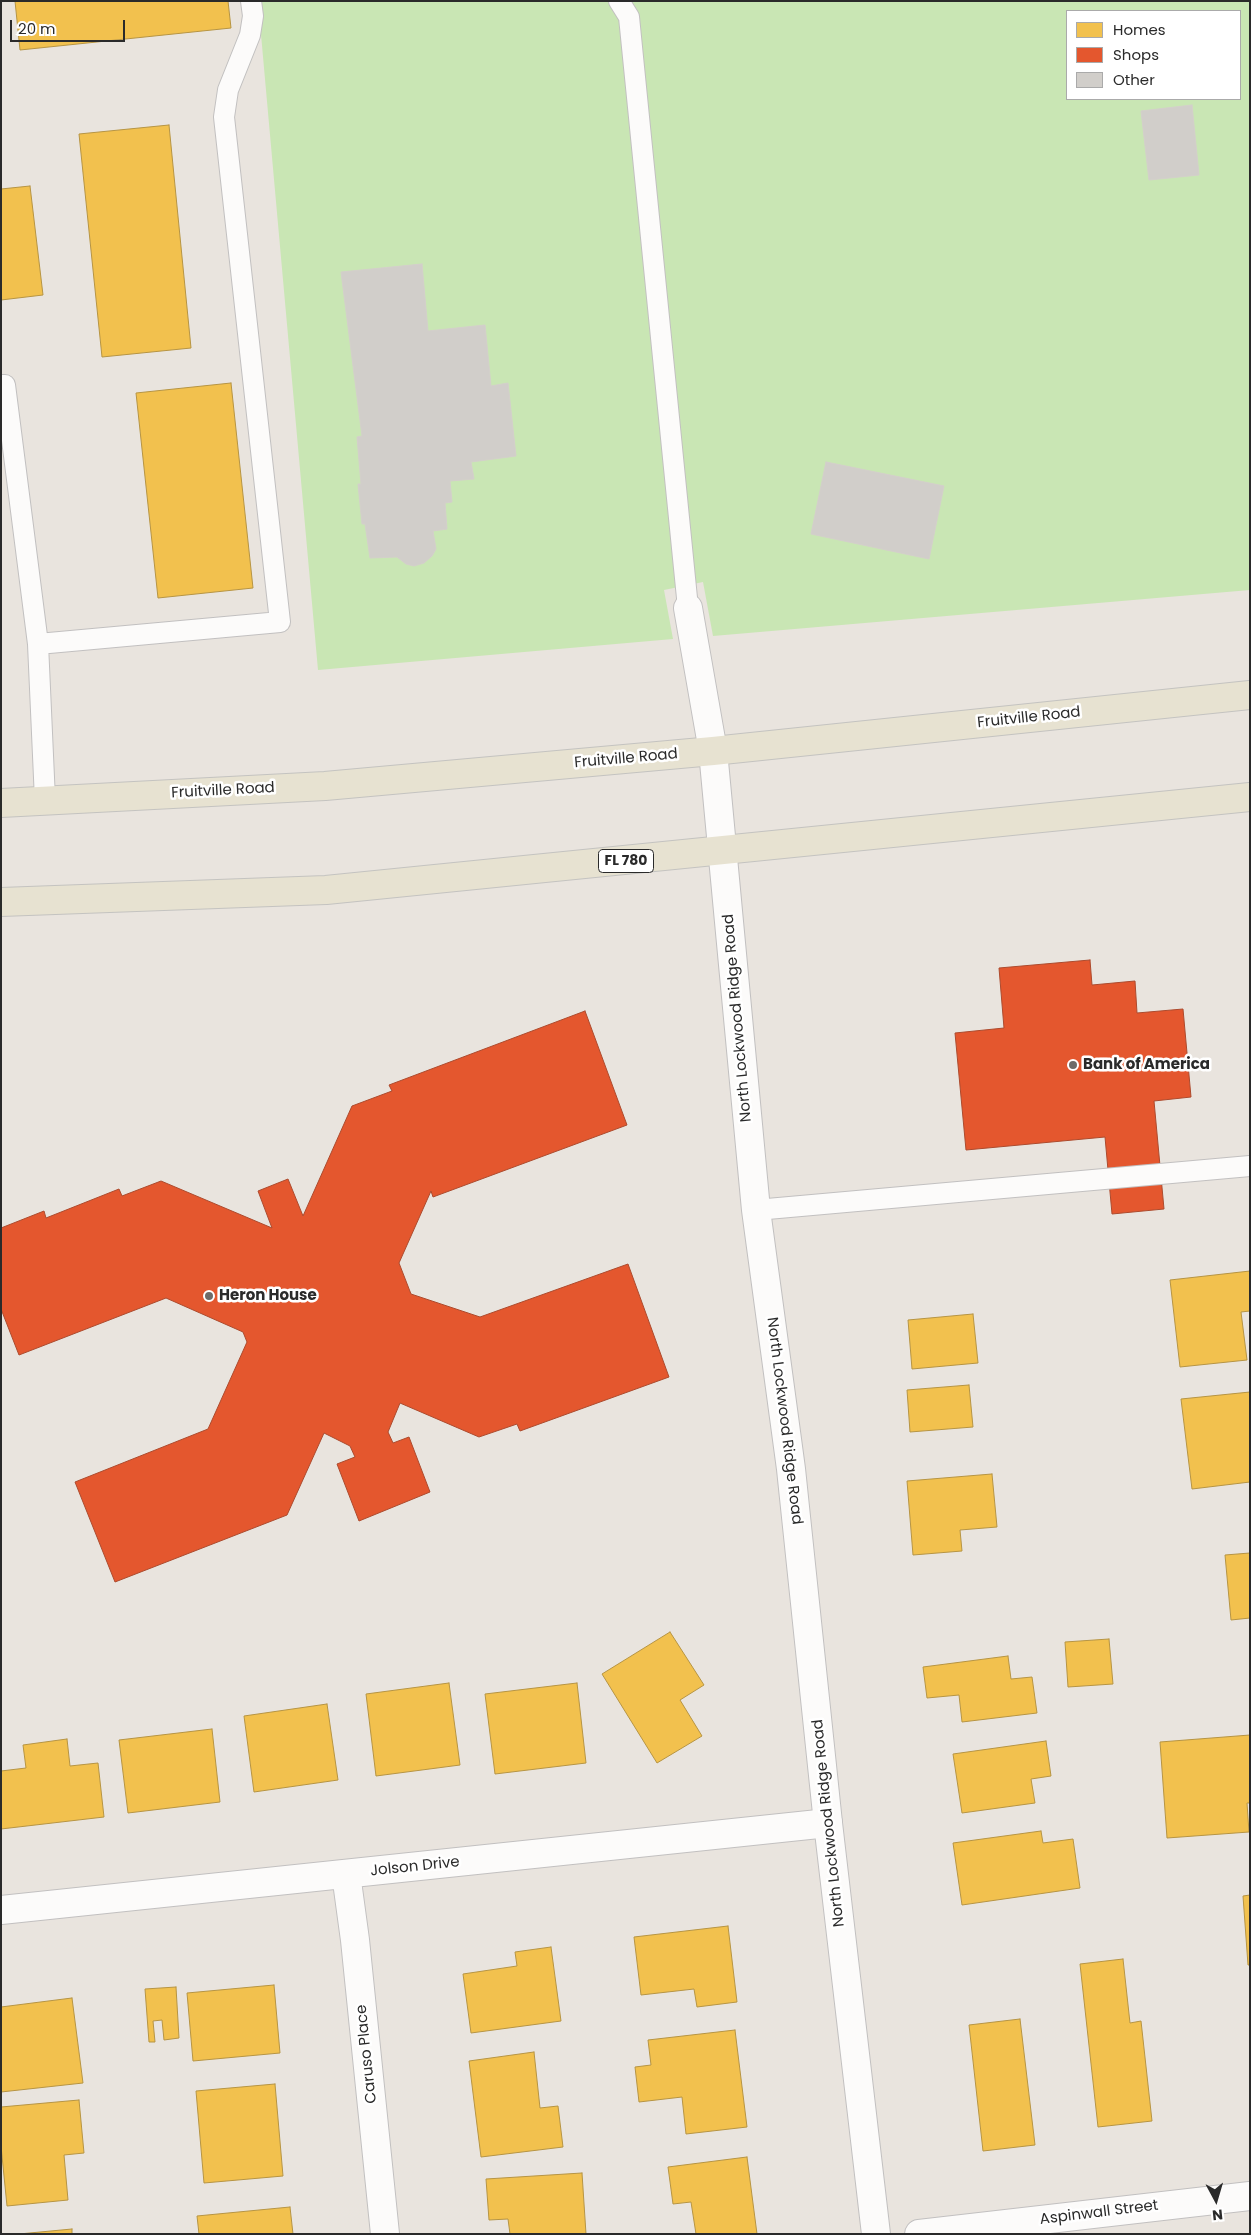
<!DOCTYPE html>
<html>
<head>
<meta charset="utf-8">
<style>
	body { margin:0 }
	#map { position:relative; width:1251px; height:2235px; overflow:hidden; background:#e9e4de; font-family:Poppins,sans-serif }
	canvas { display:block }
	.frame { position:absolute; inset:0; border:2px solid #2a2a2a; pointer-events:none }
	.legend { position:absolute; left:1066px; top:10px; width:175px; height:90px; box-sizing:border-box; background:#fff; border:1px solid #aaa; margin:0; padding:6px 9px; list-style:none; font-size:15px; color:#2a2a2a }
	.legend li { display:flex; align-items:center; gap:10px; height:25px }
	.legend b { width:25px; border:1px solid #aaa }
	.north { position:absolute; left:1191px; top:2175px; width:50px; height:50px; -webkit-text-stroke:4px #fff; paint-order:stroke; rotate:174deg; font-size:14px; font-weight:700; line-height:20px; text-align:center; color:#2a2a2a }
	.north::after { content:''; display:block; margin:auto; width:18px; height:22px; background:#2a2a2a; clip-path:polygon(50% 0,100% 100%,50% 72%,0 100%) }
	.scale { position:absolute; left:10px; top:20px; width:115px; height:22px; box-sizing:border-box; border:2px solid #2a2a2a; border-top:0; padding-left:6px; font-size:15px; line-height:18px; white-space:nowrap; color:#2a2a2a; -webkit-text-stroke:4px #fff; paint-order:stroke }
</style>
</head>
<body>
<div id="map">
<canvas width="1251" height="2235"></canvas>
<div class="frame"></div>
<ul class="legend">
<li><b style="height:14px;background:#f2c14e"></b>Homes</li>
<li><b style="height:14px;background:#e4572e"></b>Shops</li>
<li><b style="height:14px;background:#d1ceca"></b>Other</li>
</ul>
<div class="north">N</div>
<div class="scale">20 m</div>
</div>
<script>
const ctx = document.querySelector('canvas').getContext('2d');
ctx.lineJoin = 'round';
function fill(path, color) {
  ctx.fillStyle = color;
  ctx.fill(path, 'evenodd');
}
function shape(rows) {
  const path = new Path2D();
  for (const r of rows) {
    path.moveTo(r[0], r[1]);
    for (let i = 2; i < r.length; i += 2) path.lineTo(r[i], r[i + 1]);
  }
  return path;
}
function trace(path, color, width, dash) {
  ctx.strokeStyle = color;
  ctx.lineWidth = width;
  ctx.lineCap = dash ? 'butt' : 'round';
  ctx.setLineDash(dash || []);
  ctx.stroke(path);
}
function label(font, color, halo, rows, align = 'center') {
  ctx.font = font + ' Poppins,sans-serif';
  ctx.lineWidth = 5;
  ctx.setLineDash([]);
  ctx.textBaseline = 'middle';
  ctx.strokeStyle = halo;
  ctx.fillStyle = color;
  for (const [text, x, y, turn = 0] of rows) {
    ctx.save();
    ctx.translate(x, y);
    ctx.rotate((+turn || 0) * Math.PI / 180);
    ctx.textAlign = isNaN(turn) ? turn : align;
    if (halo) ctx.strokeText(text, 0, 0);
    ctx.fillText(text, 0, 0);
    ctx.restore();
  }
}
fill(shape([
	[258,1,1250,1,1250,590,713,636,703,582,664,590,673,639,318,670],
	[1067,11,1240,11,1240,99,1067,99]
]), '#c9e6b4');
const homes = shape([
	[15,1,228,1,231,28,20,50,15,1],
	[169,125,191,348,102,357,79,134,169,125],
	[30,186,43,295,1,300,1,189,30,186],
	[231,383,253,588,158,598,136,393,231,383],
	[1250,1271,1250,1311,1241,1312,1247,1360,1180,1367,1170,1280,1250,1271],
	[973,1314,978,1363,912,1369,908,1320,973,1314],
	[969,1385,973,1427,910,1432,907,1390,969,1385],
	[1250,1392,1250,1482,1192,1489,1181,1399,1250,1392],
	[992,1474,997,1527,960,1530,962,1551,913,1555,907,1481,992,1474],
	[1250,1553,1250,1618,1231,1620,1225,1555,1250,1553],
	[670,1632,704,1685,680,1700,702,1736,657,1763,602,1674,670,1632],
	[1109,1639,1113,1684,1068,1687,1065,1642,1109,1639],
	[1008,1656,1011,1679,1032,1677,1037,1713,962,1722,959,1695,927,1698,923,1667,1008,1656],
	[449,1683,460,1765,376,1776,366,1694,449,1683],
	[577,1683,586,1763,495,1774,485,1694,577,1683],
	[327,1704,338,1780,254,1792,244,1716,327,1704],
	[212,1729,220,1802,128,1813,119,1740,212,1729],
	[1250,1735,1250,1803,1247,1803,1249,1832,1167,1838,1160,1742,1250,1735],
	[67,1739,70,1766,98,1763,104,1817,1,1829,1,1771,26,1768,23,1745,67,1739],
	[1046,1741,1051,1776,1031,1779,1035,1803,962,1813,953,1754,1046,1741],
	[1041,1831,1043,1843,1073,1839,1080,1888,962,1905,953,1843,1041,1831],
	[1250,1895,1250,1965,1248,1965,1243,1896,1250,1895],
	[728,1926,737,2002,697,2007,694,1989,641,1995,634,1937,728,1926],
	[551,1947,561,2021,471,2033,463,1974,517,1966,515,1952,551,1947],
	[1123,1959,1130,2023,1141,2021,1152,2121,1098,2127,1080,1964,1123,1959],
	[274,1985,280,2053,193,2061,187,1993,274,1985],
	[176,1987,179,2038,164,2040,162,2020,153,2021,155,2042,149,2042,145,1989,176,1987],
	[72,1998,83,2083,1,2092,1,2007,72,1998],
	[1020,2019,1035,2145,983,2151,969,2025,1020,2019],
	[735,2030,747,2127,686,2134,682,2097,639,2102,635,2067,651,2065,648,2040,735,2030],
	[534,2052,540,2108,558,2106,563,2147,481,2157,469,2061,534,2052],
	[275,2084,283,2176,204,2183,196,2091,275,2084],
	[79,2100,84,2153,64,2155,68,2200,7,2206,1,2146,1,2107,79,2100],
	[747,2157,757,2234,696,2234,691,2202,673,2204,668,2167,747,2157],
	[582,2173,586,2234,510,2234,508,2219,489,2220,486,2179,582,2173],
	[290,2207,293,2234,199,2234,197,2216,290,2207],
	[72,2229,72,2234,19,2234,72,2229]
]);
fill(homes, '#f2c14e');
trace(homes, '#b69443', 1);
const shops = shape([
	[1090,960,1092,985,1135,981,1137,1013,1183,1009,1191,1097,1154,1101,1164,1209,1112,1214,1105,1137,966,1150,955,1033,1004,1028,999,968,1090,960],
	[585,1011,627,1125,433,1197,431,1191,399,1263,411,1294,480,1317,628,1264,669,1377,520,1431,517,1424,479,1437,400,1403,388,1432,393,1443,409,1437,430,1492,359,1521,337,1464,355,1457,350,1446,324,1433,287,1515,115,1582,75,1482,208,1429,247,1342,243,1332,166,1298,19,1355,1,1309,1,1228,44,1211,46,1218,119,1189,122,1196,161,1181,272,1228,258,1191,288,1179,303,1216,352,1106,392,1091,389,1085,585,1011]
]);
fill(shops, '#e4572e');
trace(shops, '#ac4a2d', 1);
const building = shape([
	[1192,105,1199,175,1149,180,1141,111,1192,105],
	[422,264,428,331,485,325,491,386,508,383,516,456,471,462,474,479,450,481,452,502,445,503,447,529,433,531,436,549,432,556,424,563,414,566,406,564,397,557,370,558,365,524,362,524,358,484,361,484,357,437,362,436,341,272,422,264],
	[826,462,944,486,929,559,811,534,826,462]
]);
fill(building, '#d1ceca');
trace(building, '#d4d0cb', 1);
const lane = shape([
	[619,1,629,17,688,608],
	[1,385,5,385,38,644,45,800],
	[38,644,280,622,224,117,228,90,250,35,253,16,251,1],
	[756,1210,1250,1166]
]);
const street = shape([
	[688,608,713,751],
	[346,1874,355,1940,385,2234],
	[1,1910,828,1823],
	[919,2234,1250,2196]
]);
const secondary = shape([
	[713,751,756,1210,791,1469,828,1823,876,2234]
]);
const primary = shape([
	[1,803,325,786,713,751,1250,695],
	[1,902,326,890,1250,797]
]);
trace(lane, '#c2c0c0', 22);
trace(street, '#c2c0c0', 30);
trace(secondary, '#c2c0c0', 30);
trace(primary, '#c4c3c0', 30);
trace(lane, '#fcfbfa', 20);
trace(street, '#fcfbfa', 28);
trace(secondary, '#fcfbfa', 28);
trace(primary, '#e7e2d1', 28);
for (const [x, y, r, color] of [
	[1073,1065,5,"#6d6b69"],
	[209,1296,5,"#6d6b69"]
]) {
  const dot = new Path2D();
  dot.arc(x, y, r, 0, 2 * Math.PI);
  ctx.fillStyle = color;
  ctx.fill(dot);
  trace(dot, '#fff', 2);
}
for (const [x, y, w] of [
	[626,861,55]
]) {
  const box = new Path2D();
  box.roundRect(x - w / 2, y - 11.5, w, 23, 4);
  ctx.fillStyle = '#fff';
  ctx.fill(box);
  trace(box, '#2a2a2a', 1);
}
label('bold 14px', '#2a2a2a', null, [
	["FL 780",626,861]
]);
label('15px', '#2a2a2a', '#fff', [
	["Fruitville Road",1029,718,-6],
	["Fruitville Road",626,759,-5],
	["Fruitville Road",223,791,-3],
	["North Lockwood Ridge Road",738,1018,-95],
	["North Lockwood Ridge Road",784,1421,83],
	["North Lockwood Ridge Road",829,1823,-96],
	["Jolson Drive",415,1867,-6],
	["Caruso Place",367,2054,-96],
	["Aspinwall Street",1099,2213,-7]
]);
label('bold 15px', '#2a2a2a', '#fff', [
	["Bank of America",1083,1065],
	["Heron House",219,1296]
], 'left');
</script>
</body>
</html>
